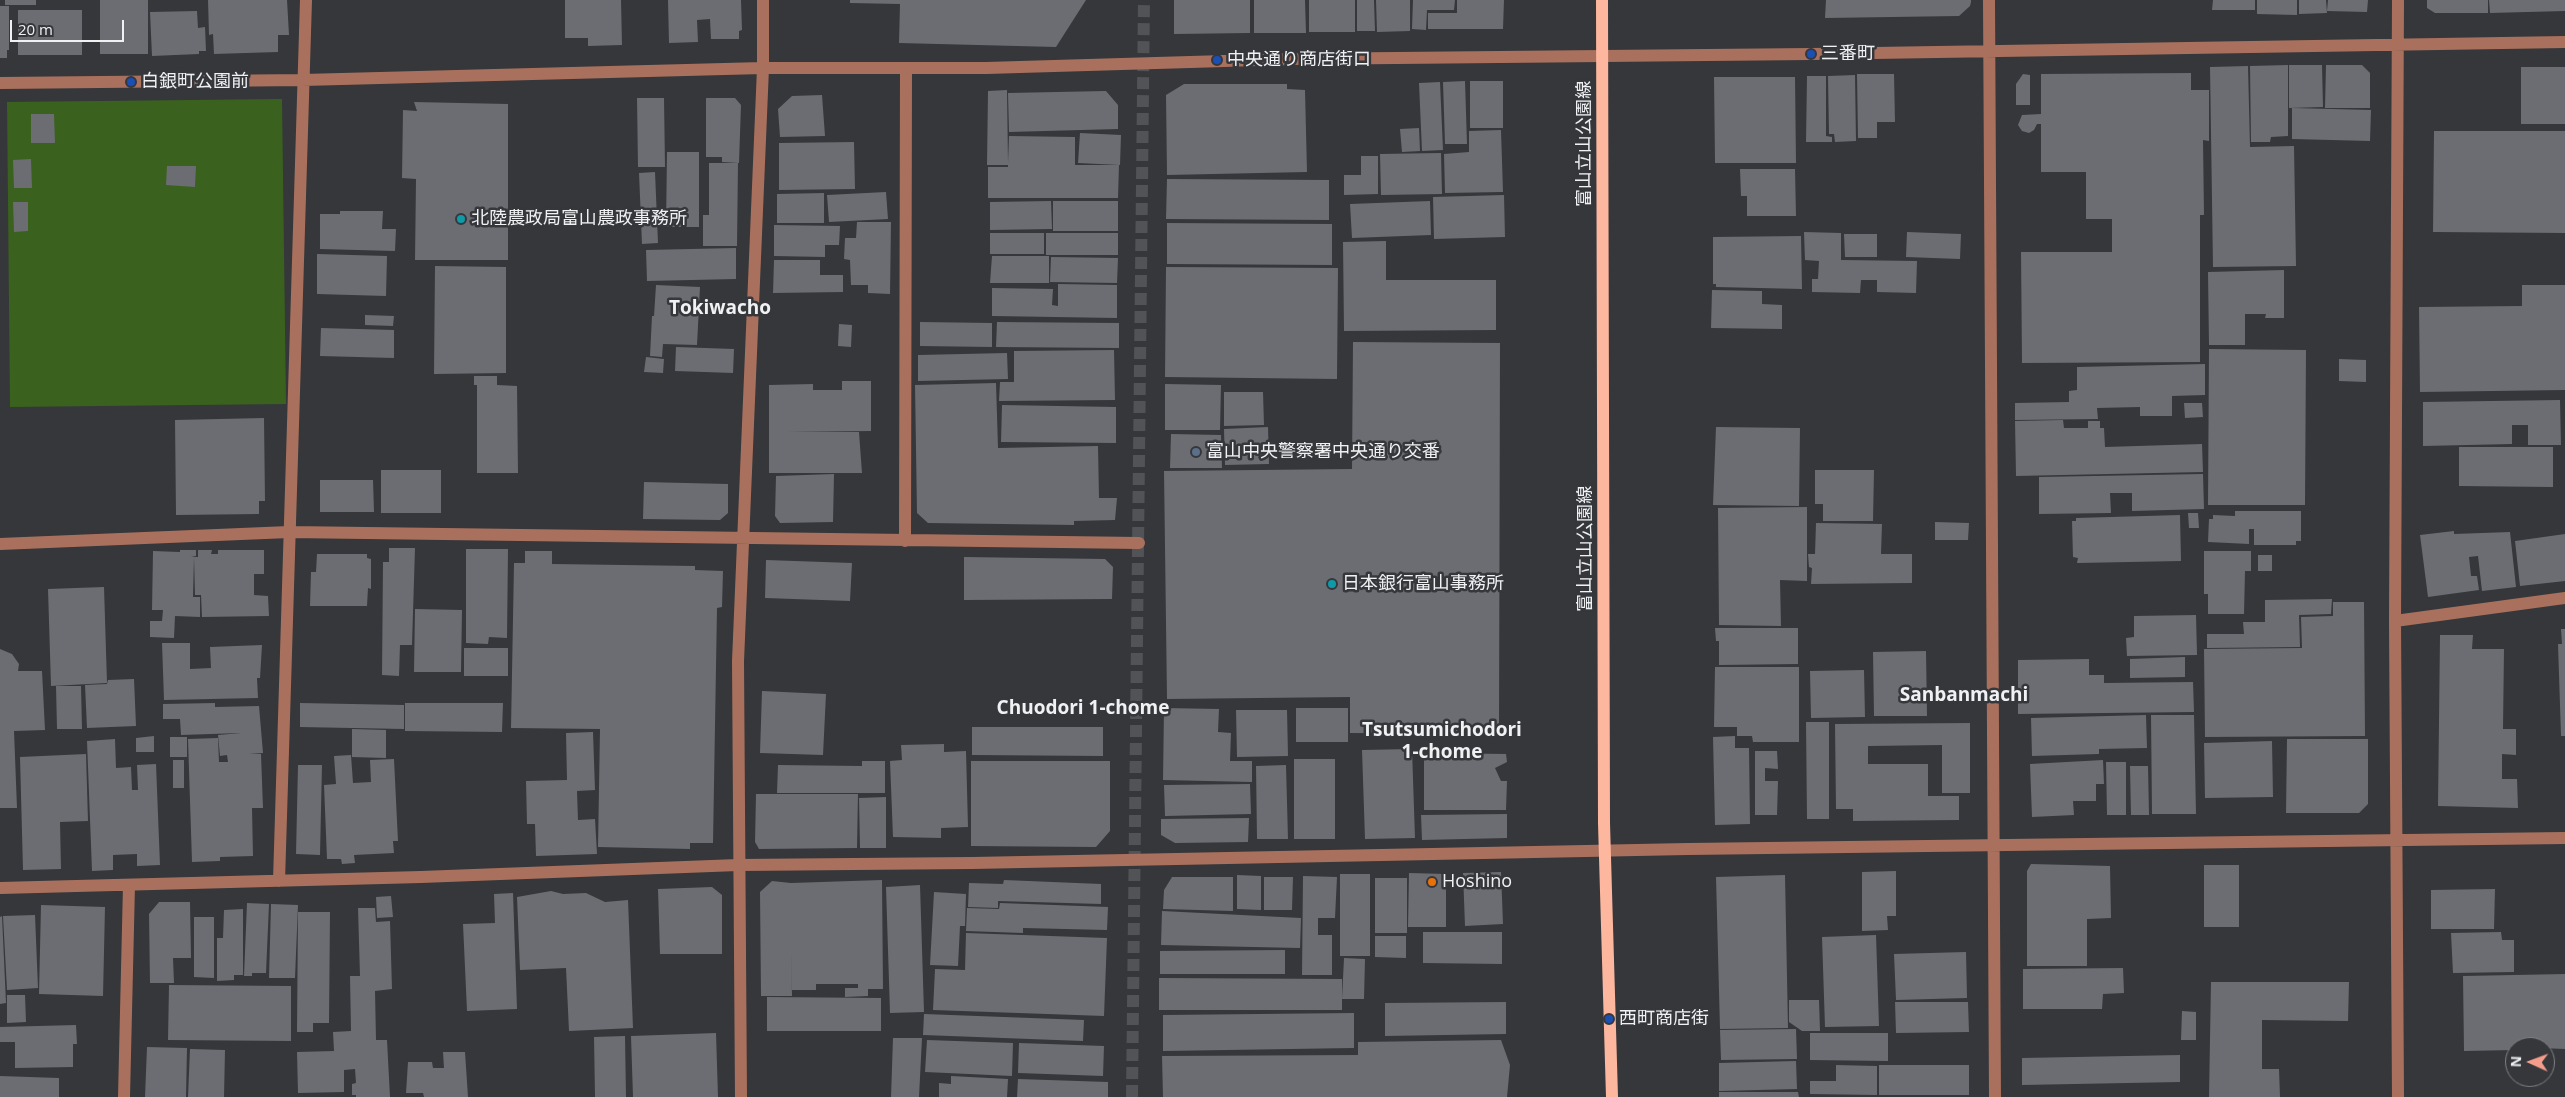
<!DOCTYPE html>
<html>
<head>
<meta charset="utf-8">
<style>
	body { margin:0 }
	#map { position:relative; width:2565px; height:1097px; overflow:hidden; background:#35373b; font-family:"Open Sans",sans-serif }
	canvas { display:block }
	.north { position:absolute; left:2505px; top:1037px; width:50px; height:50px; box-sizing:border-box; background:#35373b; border:1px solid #7f8185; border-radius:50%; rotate:272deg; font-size:14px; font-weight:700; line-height:20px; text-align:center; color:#eff1f3 }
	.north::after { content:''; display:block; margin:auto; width:18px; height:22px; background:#f49d8c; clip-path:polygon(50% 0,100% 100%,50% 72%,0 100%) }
	.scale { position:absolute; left:10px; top:20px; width:114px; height:22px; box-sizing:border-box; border:2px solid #eff1f3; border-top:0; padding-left:6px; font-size:15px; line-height:18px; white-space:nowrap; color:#eff1f3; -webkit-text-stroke:4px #35373b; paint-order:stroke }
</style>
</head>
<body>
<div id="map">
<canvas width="2565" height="1097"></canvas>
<div class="north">N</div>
<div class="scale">20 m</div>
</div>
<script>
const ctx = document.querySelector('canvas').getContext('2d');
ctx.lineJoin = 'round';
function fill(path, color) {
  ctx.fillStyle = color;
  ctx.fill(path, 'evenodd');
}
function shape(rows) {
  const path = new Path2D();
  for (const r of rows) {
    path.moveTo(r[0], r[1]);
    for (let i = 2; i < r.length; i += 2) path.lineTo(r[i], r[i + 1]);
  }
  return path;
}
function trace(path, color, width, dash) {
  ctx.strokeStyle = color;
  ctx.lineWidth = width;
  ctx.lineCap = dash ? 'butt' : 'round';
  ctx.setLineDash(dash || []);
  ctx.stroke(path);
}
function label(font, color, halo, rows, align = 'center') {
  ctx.font = font + ' "Open Sans","Noto Sans JP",sans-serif';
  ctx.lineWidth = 5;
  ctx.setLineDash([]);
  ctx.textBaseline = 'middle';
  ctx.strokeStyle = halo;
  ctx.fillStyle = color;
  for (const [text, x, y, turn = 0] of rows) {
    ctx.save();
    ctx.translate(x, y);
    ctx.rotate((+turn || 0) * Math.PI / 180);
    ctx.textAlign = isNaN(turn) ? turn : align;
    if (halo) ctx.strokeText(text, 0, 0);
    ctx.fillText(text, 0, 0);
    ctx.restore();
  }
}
fill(shape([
	[282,99,286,404,10,407,7,102]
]), '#3b611e');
fill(shape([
	[5,0,36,0,36,5,5,5],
	[100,0,148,0,148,54,100,54],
	[208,0,287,0,289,35,278,35,278,52,214,54,213,34,209,35],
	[565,0,621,0,622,45,588,46,588,38,565,38],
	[668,0,741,0,742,30,739,31,739,39,711,39,710,19,697,20,698,42,669,43],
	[850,0,1086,0,1056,47,899,43,900,4,850,3],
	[1174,0,1250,0,1250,33,1174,34],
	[1254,0,1305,0,1306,33,1254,33],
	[1309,0,1355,0,1355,32,1309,32],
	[1357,0,1374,0,1375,31,1357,31],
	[1376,0,1410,0,1410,31,1377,32],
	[1413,0,1455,0,1454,10,1427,10,1426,30,1412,29],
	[1457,0,1504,0,1503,29,1428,29,1428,13,1457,13],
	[1826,0,1971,0,1971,2,1970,6,1959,16,1825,18],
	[2213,0,2255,0,2255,10,2212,10],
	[2257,0,2297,0,2297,15,2257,14],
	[2299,0,2326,0,2327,13,2299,14],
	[2328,0,2368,0,2367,12,2327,11],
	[2427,0,2488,0,2488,13,2435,13,2427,8],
	[2489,0,2565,0,2565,11,2490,13],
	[0,6,9,6,9,50,7,50,7,58,0,58],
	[18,10,82,10,82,55,18,55],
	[197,11,198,28,205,27,206,51,199,51,199,54,152,56,150,12],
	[2288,65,2288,136,2271,137,2270,142,2251,142,2250,66],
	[2289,65,2322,65,2323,107,2289,108],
	[2326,65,2362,65,2370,73,2370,108,2325,108],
	[2248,66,2250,147,2294,146,2296,266,2213,267,2210,67],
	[2521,67,2565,67,2565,124,2521,124],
	[2191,73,2191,90,2209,90,2209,141,2203,140,2204,215,2200,215,2200,362,2022,363,2021,252,2112,252,2112,219,2086,219,2086,172,2041,172,2041,124,2037,124,2034,130,2029,133,2022,131,2018,125,2022,115,2041,114,2041,74],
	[1857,74,1894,74,1895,122,1877,122,1877,138,1858,138],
	[2023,74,2030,75,2030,105,2016,105,2016,84],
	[1855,75,1856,141,1835,142,1834,134,1829,134,1828,76],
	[1807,76,1826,76,1826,136,1832,137,1832,142,1806,142],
	[1714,77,1795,77,1796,163,1715,163],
	[1465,81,1467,144,1445,144,1443,82],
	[1470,81,1503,81,1503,128,1470,128],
	[1440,82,1443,150,1422,151,1419,83],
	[1184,84,1287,84,1287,89,1305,90,1307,172,1167,175,1166,95],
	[1007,90,1008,163,1009,136,1075,137,1075,165,1119,165,1118,198,988,198,988,167,1008,167,1008,165,987,165,988,91],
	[1106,91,1118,105,1118,129,1009,132,1008,93],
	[822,95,825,136,780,137,778,109,792,96],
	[637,98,664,98,665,167,638,167],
	[706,98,735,98,741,105,739,163,722,162,722,157,706,157],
	[414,102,508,104,508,260,415,260,416,179,402,178,403,110,417,111],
	[2292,108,2371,110,2370,141,2292,139],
	[31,114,54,114,55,143,31,143],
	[1419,128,1420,151,1402,152,1400,129],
	[1501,130,1503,192,1445,193,1444,154,1469,152,1469,131],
	[2434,131,2565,131,2565,233,2433,232],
	[1080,133,1121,135,1120,165,1078,163],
	[854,142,855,189,779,190,779,143],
	[667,152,699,152,699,227,666,227],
	[1441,153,1442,194,1381,195,1380,154],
	[1361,156,1378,156,1378,194,1344,195,1344,175,1361,175],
	[31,159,32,188,14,188,13,160],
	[709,163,738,163,737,246,703,246,703,215,709,215],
	[167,166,196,166,195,187,166,185],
	[1740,169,1795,169,1796,216,1747,216,1747,196,1741,196],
	[655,172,658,243,642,244,639,173],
	[1167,179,1329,180,1329,220,1166,219],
	[886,192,888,219,829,222,827,195],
	[824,193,824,223,777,223,777,194],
	[1504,195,1505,237,1434,239,1433,197],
	[1051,201,1052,229,990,230,990,202],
	[1053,201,1118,201,1118,231,1053,231],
	[1430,201,1431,235,1352,238,1350,204],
	[13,202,28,202,28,231,14,232],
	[340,211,383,211,382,229,396,229,395,251,320,249,320,214,340,214],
	[857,222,891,222,890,294,868,293,868,285,851,285,850,260,844,259,845,238,856,238],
	[1167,223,1332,224,1332,265,1167,264],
	[774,225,840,226,839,245,825,245,825,257,774,256],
	[1804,232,1841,233,1841,260,1917,261,1916,293,1877,292,1877,280,1861,280,1860,293,1812,292,1812,279,1818,279,1819,261,1805,260],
	[1907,232,1961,234,1960,259,1906,257],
	[990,233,1044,233,1044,254,990,254],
	[1046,233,1118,233,1118,255,1046,255],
	[1844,234,1877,234,1877,257,1845,257],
	[1801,236,1802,289,1716,287,1716,284,1713,284,1713,237],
	[1386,241,1386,280,1496,280,1496,330,1344,331,1343,242],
	[736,248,736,279,647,281,646,250],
	[317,254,387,256,386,296,317,294],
	[992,256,1049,256,1049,283,990,283],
	[1051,257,1118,258,1117,283,1050,282],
	[774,260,820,260,820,275,843,275,843,292,773,293],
	[435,266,506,267,506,373,434,374],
	[1166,267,1338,268,1337,379,1165,377],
	[2284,270,2284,318,2265,318,2266,314,2245,314,2245,345,2209,345,2208,272],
	[1058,284,1117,285,1117,318,992,316,992,288,1053,289,1052,305,1058,306],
	[656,285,700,287,697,345,663,344,662,357,650,356,652,316,654,316],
	[2522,285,2565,285,2565,390,2420,392,2419,307,2522,306],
	[1712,290,1762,291,1762,304,1782,305,1782,329,1711,328],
	[365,315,394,316,393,326,365,325],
	[920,322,992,323,992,347,920,346],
	[997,322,1119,323,1119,348,996,347],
	[839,324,852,325,851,347,838,346],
	[321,328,394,330,394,358,320,356],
	[1353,342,1500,343,1499,734,1350,733,1350,697,1167,699,1164,471,1352,469],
	[676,347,734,349,733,373,675,371],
	[2209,349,2306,350,2305,505,2208,505],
	[1114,350,1115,400,999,401,1000,382,1014,382,1014,351],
	[1007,353,1008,379,918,381,918,355],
	[646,357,664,359,663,373,644,372],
	[2339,359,2366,360,2366,382,2339,381],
	[2205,364,2205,395,2172,396,2172,416,2140,416,2140,407,2097,408,2098,419,2015,420,2015,403,2069,402,2069,391,2077,390,2077,367],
	[474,376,497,376,497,385,517,386,518,473,477,473,477,385,474,385],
	[842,381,871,381,871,431,788,432,859,432,862,473,769,473,769,385,813,384,813,390,842,390],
	[996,383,998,448,1098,446,1099,498,1117,498,1115,520,1074,521,1074,525,928,523,917,513,915,385],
	[1165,384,1221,385,1220,430,1165,430],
	[1224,392,1263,392,1264,425,1224,426],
	[2560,400,2561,445,2528,445,2528,425,2512,425,2512,444,2423,446,2423,402],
	[2184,403,2202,403,2203,417,2185,418],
	[1002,405,1116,407,1116,443,1001,442],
	[264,418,265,501,259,501,259,514,176,515,175,420],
	[2063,420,2064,428,2088,428,2088,421,2100,421,2100,428,2104,428,2105,447,2202,444,2203,472,2016,476,2015,421],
	[1268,427,1269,464,1225,465,1224,429],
	[1716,427,1800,428,1799,506,1713,505],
	[1171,434,1221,435,1222,468,1170,468],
	[2459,447,2553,447,2553,487,2459,486],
	[381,470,441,470,441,513,381,513],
	[1815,470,1874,470,1873,521,1823,521,1823,504,1815,504],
	[834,474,833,522,780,523,775,516,776,476],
	[2203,474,2204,509,2132,511,2132,493,2110,493,2111,513,2039,514,2039,477],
	[320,480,373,480,374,512,320,512],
	[644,482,728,484,728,513,720,520,643,519],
	[1807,507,1807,581,1780,580,1781,626,1719,625,1718,508],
	[2235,511,2301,511,2301,541,2296,541,2296,545,2254,545,2254,529,2249,529,2249,544,2208,542,2209,519,2213,519,2213,515,2235,516],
	[2188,513,2198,513,2199,528,2189,528],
	[2180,515,2181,561,2077,563,2078,558,2073,557,2072,521,2076,521,2076,518],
	[1935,522,1969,523,1968,540,1935,540],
	[1816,523,1882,524,1881,554,1912,554,1912,583,1811,584,1812,568,1809,567,1808,554,1815,554],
	[2454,531,2454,534,2510,532,2516,587,2482,591,2478,556,2469,557,2471,576,2477,576,2479,590,2428,597,2420,535],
	[2565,534,2565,581,2520,586,2515,541],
	[389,548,415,548,412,645,400,645,399,676,382,675,383,562,389,562],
	[466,549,508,549,507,638,489,637,488,644,466,643],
	[180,550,196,550,196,556,191,557,194,557,193,597,200,597,200,617,175,616,174,638,150,637,150,621,162,621,163,610,152,610,153,551,180,552],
	[198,550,212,550,211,554,218,554,218,550,264,550,264,574,254,574,254,595,268,596,269,616,202,617,201,595,195,595,194,557,198,557],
	[525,551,552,551,552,564,695,566,695,570,723,571,722,607,717,608,713,843,690,843,690,849,598,847,600,729,511,728,514,563,525,563],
	[2204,551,2251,551,2251,571,2245,571,2244,614,2208,614,2208,594,2204,594],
	[317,554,367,554,367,558,371,559,371,589,368,588,367,606,310,606,311,572,316,572],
	[2258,555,2272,555,2272,571,2258,571],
	[964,557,1105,559,1113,567,1112,599,964,600],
	[766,560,852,563,850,601,765,598],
	[104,587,107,683,51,686,48,589],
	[2332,599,2331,614,2299,615,2300,647,2207,648,2207,634,2244,634,2243,622,2265,622,2265,600],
	[2333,602,2364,602,2365,736,2205,737,2204,649,2302,648,2301,617,2333,616],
	[415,609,462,610,461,672,414,672],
	[2196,615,2197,655,2127,656,2126,638,2134,637,2134,616],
	[1715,628,1798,628,1798,664,1719,665,1719,641,1716,641],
	[2561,629,2565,629,2565,736,2561,736,2558,644,2562,644],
	[2440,635,2473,635,2472,649,2504,649,2503,729,2516,729,2516,755,2502,754,2502,779,2517,779,2518,808,2438,806],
	[162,643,190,643,190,669,211,668,210,647,262,645,260,678,257,678,258,698,164,700],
	[464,648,508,648,508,676,464,676],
	[0,649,12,654,19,664,18,671,42,671,45,730,14,731,17,808,0,808],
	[1926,651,1927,716,1874,716,1873,652],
	[2185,657,2185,677,2130,678,2130,659],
	[2089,659,2089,675,2104,675,2104,683,2193,682,2194,712,2018,714,2018,660],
	[1715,667,1799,667,1799,742,1753,742,1752,736,1737,736,1737,727,1714,727],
	[1864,670,1865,717,1811,718,1810,671],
	[134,679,136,726,87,728,85,685,107,684,108,680],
	[56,686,81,686,82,729,57,729],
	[762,691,826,694,823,755,760,753],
	[215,703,215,707,259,706,263,753,249,754,261,754,263,808,252,808,253,856,220,857,220,861,192,862,188,739,218,738,219,762,228,762,227,755,220,756,218,735,241,733,181,735,180,719,163,719,163,704],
	[300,703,404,705,404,729,300,727],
	[405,703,503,703,502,732,405,731],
	[1164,708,1219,709,1218,732,1231,733,1230,761,1252,761,1252,782,1163,780],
	[1296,708,1348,708,1348,742,1296,742],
	[1236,710,1287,710,1288,756,1237,757],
	[2146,715,2147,748,2099,749,2099,754,2032,756,2031,718],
	[2151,715,2194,715,2196,814,2152,814],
	[1806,722,1829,722,1829,819,1807,819],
	[1970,723,1970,793,1942,793,1942,745,1868,746,1868,764,1928,764,1928,796,1959,796,1959,820,1853,821,1853,809,1836,809,1835,724],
	[972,727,1103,727,1103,756,972,755],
	[352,729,386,730,386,758,352,757],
	[593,732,595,790,577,791,578,820,595,819,597,854,536,856,535,824,527,824,526,781,567,780,566,733],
	[154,736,154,752,136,752,136,738],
	[1735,736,1735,748,1749,748,1750,824,1715,825,1713,737],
	[170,737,187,737,187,757,170,757],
	[115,739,116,768,131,767,132,790,138,790,137,765,156,764,160,865,137,866,137,854,113,855,113,870,92,871,87,741],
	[2287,739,2368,739,2368,804,2359,813,2286,813],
	[2272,741,2273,797,2205,798,2204,743],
	[944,744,944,752,966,751,968,827,941,828,941,838,893,837,890,761,902,760,901,745],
	[1412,749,1415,838,1365,839,1362,750],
	[1755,751,1777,751,1778,769,1765,768,1765,781,1778,781,1777,815,1755,815],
	[1424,753,1506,754,1507,762,1495,768,1501,781,1507,781,1506,810,1424,810],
	[86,754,88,821,60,822,61,869,23,870,20,757],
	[351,755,353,783,371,782,370,760,394,759,398,841,393,841,394,853,354,855,355,863,342,864,341,859,327,859,324,785,336,784,334,756],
	[1294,759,1335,759,1335,839,1294,839],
	[173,760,184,760,184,788,173,788],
	[2103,760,2104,784,2096,784,2096,801,2073,801,2074,815,2032,817,2030,764],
	[862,761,885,761,885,793,777,793,778,765,862,766],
	[971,761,1110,761,1110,831,1096,847,971,846],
	[2106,762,2126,762,2126,815,2107,815],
	[298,765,322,765,320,855,296,854],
	[1286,765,1288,839,1257,839,1256,766],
	[2130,766,2148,766,2149,815,2131,815],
	[1250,784,1251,814,1165,816,1164,785],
	[756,794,858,794,857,848,759,849,755,842],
	[886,797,886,848,860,848,859,798],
	[1507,814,1507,838,1422,840,1421,815],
	[1249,818,1248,842,1175,843,1161,835,1161,819],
	[2031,864,2110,866,2111,918,2087,919,2087,966,2027,966,2027,871],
	[2204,865,2239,865,2239,927,2204,927],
	[1896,871,1896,916,1887,916,1888,930,1862,931,1862,872],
	[1501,872,1503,924,1465,926,1463,873],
	[1409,873,1446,874,1446,927,1408,927],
	[1340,874,1370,874,1370,956,1340,956],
	[1237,875,1261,876,1261,910,1237,909],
	[1785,875,1788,1028,1720,1029,1716,877],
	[1303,876,1337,877,1335,918,1318,918,1318,935,1332,935,1332,975,1302,975],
	[1172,877,1233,877,1233,911,1163,909,1164,890],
	[1264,877,1293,877,1292,910,1264,910],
	[1375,878,1407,878,1407,933,1375,933],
	[882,880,883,989,868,989,868,996,845,997,845,988,858,988,858,984,816,984,816,990,792,990,791,947,792,996,761,996,760,892,772,881,791,883],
	[1004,880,1101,884,1101,904,998,901,998,908,968,907,969,883,1003,884],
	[920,885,924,1012,890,1013,886,887],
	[712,887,722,895,722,954,660,954,658,889],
	[2495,889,2494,929,2431,929,2431,890],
	[551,891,563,894,586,893,605,902,628,900,633,1028,569,1031,566,968,520,970,517,897],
	[934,892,966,894,965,926,960,926,958,966,930,965],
	[513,893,517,1009,467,1011,463,924,495,923,494,894],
	[391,896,393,917,377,918,376,897],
	[159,902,190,902,191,958,173,958,174,983,150,983,149,914],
	[247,903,269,904,266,973,252,973,252,976,244,976],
	[1000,903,1108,907,1107,930,1023,928,1023,933,966,931,967,908,999,909],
	[271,904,298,905,295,978,269,978],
	[41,905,105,907,103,996,39,994],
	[358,908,375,908,376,922,390,921,392,989,375,991,376,1040,387,1040,390,1097,356,1097,356,1095,352,1095,352,1084,356,1083,355,1069,344,1070,344,1092,298,1093,297,1052,334,1051,333,1032,351,1031,350,976,360,976],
	[243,909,243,975,234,975,234,980,217,981,217,938,223,938,224,910],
	[1162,911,1301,918,1300,948,1161,945],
	[298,912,330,912,329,1023,313,1023,313,1032,297,1032],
	[35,915,38,988,7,990,3,916],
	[2,916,6,1003,0,1004,0,917],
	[194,917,214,917,214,978,194,977],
	[1423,932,1502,932,1502,964,1423,963],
	[2501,932,2502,940,2514,940,2514,972,2453,973,2451,933],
	[966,933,1107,938,1104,1016,933,1010,935,969,965,970],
	[1876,935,1879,1026,1825,1027,1822,937],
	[1375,936,1406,936,1406,958,1375,957],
	[1285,950,1285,974,1160,974,1160,951],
	[1966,952,1967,998,1896,1000,1894,954],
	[1344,958,1365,959,1364,999,1342,999],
	[2123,968,2124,993,2103,994,2102,1009,2023,1009,2023,969],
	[2565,974,2565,1049,2515,1047,2515,1050,2464,1051,2463,976],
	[1159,978,1342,979,1342,1010,1159,1010],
	[2211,982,2349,982,2348,1021,2262,1020,2262,1069,2279,1069,2280,1097,2209,1097],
	[169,985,291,986,291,1041,168,1040],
	[7,995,25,995,26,1022,7,1023],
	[767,997,881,998,881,1031,767,1031],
	[1789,1000,1819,1000,1820,1031,1802,1031,1789,1022],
	[1506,1002,1506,1034,1385,1036,1385,1003],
	[1895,1002,1968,1002,1969,1032,1896,1033],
	[2182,1011,2196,1012,2196,1040,2181,1040],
	[1354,1013,1354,1048,1163,1051,1163,1015],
	[924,1014,1084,1020,1083,1041,923,1035],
	[76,1025,77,1044,73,1044,73,1067,15,1068,15,1042,0,1042,0,1027],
	[1796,1029,1797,1059,1721,1060,1720,1030],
	[716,1033,718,1097,633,1097,631,1036],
	[1810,1033,1888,1033,1888,1061,1810,1060],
	[625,1036,626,1097,595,1097,594,1037],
	[893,1038,922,1038,919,1097,891,1097],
	[927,1040,1013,1043,1012,1076,925,1072],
	[1501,1040,1510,1065,1507,1097,1163,1097,1162,1056,1358,1055,1358,1042],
	[1019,1043,1104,1046,1103,1076,1018,1073],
	[147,1047,187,1048,186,1097,145,1097],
	[190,1049,225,1050,224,1097,188,1097],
	[443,1052,465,1052,468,1097,424,1097,423,1093,406,1093,408,1062,432,1062,433,1068,444,1068],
	[2180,1055,2180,1082,2022,1085,2022,1058],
	[1796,1061,1797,1089,1719,1091,1719,1063],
	[1836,1065,1877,1066,1877,1095,1810,1094,1810,1081,1836,1081],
	[1879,1065,1969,1065,1969,1095,1879,1095],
	[0,1076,59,1078,59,1097,0,1097],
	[951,1076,1008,1079,1007,1097,939,1097,939,1083,951,1084],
	[1018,1079,1108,1082,1108,1097,1017,1097],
	[1719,1092,1798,1092,1799,1097,1719,1097]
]), '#6b6d72');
trace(shape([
	[1132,1097,1144,0]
]), '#515357', 12, [12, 6]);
trace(shape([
	[1989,0,1995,1097],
	[0,83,303,80,763,68,986,68,1292,59,1811,54,2565,42],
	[905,541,906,68],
	[0,544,289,532,1139,543],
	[2395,621,2565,598],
	[279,881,306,0],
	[0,888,421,877,738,865,972,863,1688,849,2565,838],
	[124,1097,129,885],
	[741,1097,738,661,763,68,763,0],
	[2398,1097,2395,621,2398,0]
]), '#a9715d', 12);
trace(shape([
	[1602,0,1604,823,1612,1097]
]), '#fcb79e', 12);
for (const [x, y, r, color] of [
	[1811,54,5,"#1a4fb4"],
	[1217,60,5,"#1a4fb4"],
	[131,82,5,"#1a4fb4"],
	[461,219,5,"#0f9aa8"],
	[1196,452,5,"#5c6f8a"],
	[1332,584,5,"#0f9aa8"],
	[1432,882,5,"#e8710a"],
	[1609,1019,5,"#1a4fb4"]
]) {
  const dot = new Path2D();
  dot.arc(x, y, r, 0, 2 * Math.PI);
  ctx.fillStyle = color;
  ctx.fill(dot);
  trace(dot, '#35373b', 2);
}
label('18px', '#eff1f3', '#35373b', [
	["三番町",1821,54],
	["中央通り商店街口",1227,60],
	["白銀町公園前",141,82],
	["北陸農政局富山農政事務所",471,219],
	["富山中央警察署中央通り交番",1206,452],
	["日本銀行富山事務所",1342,584],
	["Hoshino",1442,882],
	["西町商店街",1619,1019]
], 'left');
label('18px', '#eff1f3', '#35373b', [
	["富山立山公園線",1585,144,-90],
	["富山立山公園線",1586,549,-90]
]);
label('bold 19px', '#eff1f3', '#35373b', [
	["Tokiwacho",720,309],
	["Sanbanmachi",1964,696],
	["Chuodori 1-chome",1083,709],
	["Tsutsumichodori",1442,731],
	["1-chome",1442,753]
]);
</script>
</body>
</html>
